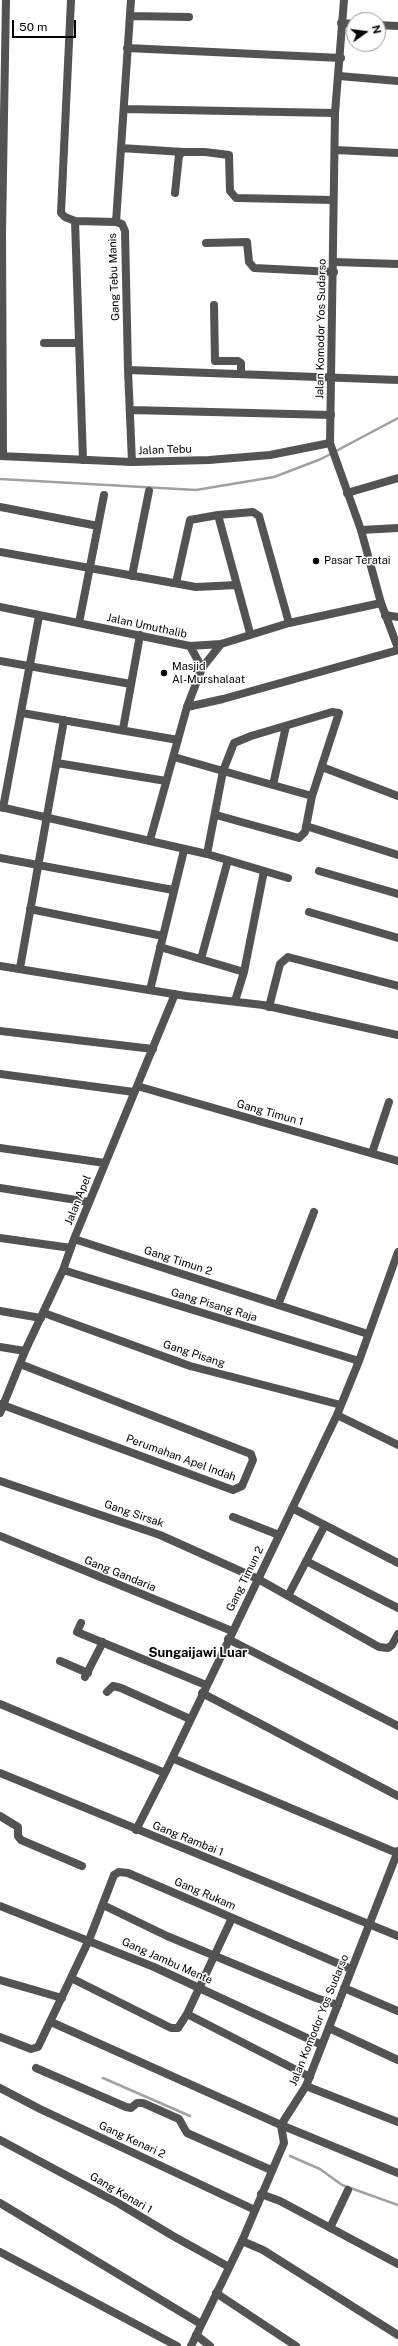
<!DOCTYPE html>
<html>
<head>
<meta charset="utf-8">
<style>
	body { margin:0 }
	#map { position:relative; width:398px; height:2346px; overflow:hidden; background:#fff; font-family:"Public Sans",sans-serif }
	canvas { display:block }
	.north { position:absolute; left:346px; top:12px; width:40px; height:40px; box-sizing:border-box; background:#fff; border:1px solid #999; border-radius:50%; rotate:76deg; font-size:11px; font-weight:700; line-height:16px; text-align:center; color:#000 }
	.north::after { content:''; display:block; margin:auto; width:14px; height:18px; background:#000; clip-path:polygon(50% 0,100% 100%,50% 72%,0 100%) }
	.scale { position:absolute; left:12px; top:20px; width:64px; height:18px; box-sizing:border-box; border:2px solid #000; border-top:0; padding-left:5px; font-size:12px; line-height:14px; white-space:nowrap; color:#000; -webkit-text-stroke:3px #fff; paint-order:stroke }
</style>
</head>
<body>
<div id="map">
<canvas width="398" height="2346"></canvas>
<div class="north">N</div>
<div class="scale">50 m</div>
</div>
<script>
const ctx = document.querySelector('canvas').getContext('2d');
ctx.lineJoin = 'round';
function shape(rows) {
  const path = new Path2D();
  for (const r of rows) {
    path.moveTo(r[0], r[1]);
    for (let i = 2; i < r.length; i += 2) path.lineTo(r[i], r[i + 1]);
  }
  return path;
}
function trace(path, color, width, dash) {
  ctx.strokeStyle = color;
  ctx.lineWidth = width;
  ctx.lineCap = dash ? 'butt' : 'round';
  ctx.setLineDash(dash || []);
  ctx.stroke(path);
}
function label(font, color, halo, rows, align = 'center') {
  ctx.font = font + ' "Public Sans",sans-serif';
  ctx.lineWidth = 3;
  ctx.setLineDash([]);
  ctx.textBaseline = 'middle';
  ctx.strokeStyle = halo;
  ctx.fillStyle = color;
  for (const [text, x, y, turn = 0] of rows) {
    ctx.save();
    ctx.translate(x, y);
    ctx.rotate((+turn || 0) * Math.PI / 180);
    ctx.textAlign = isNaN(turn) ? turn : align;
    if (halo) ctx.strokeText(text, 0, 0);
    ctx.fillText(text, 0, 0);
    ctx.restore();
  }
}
trace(shape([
	[0,479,196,490,274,477,321,459,398,418],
	[103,2078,190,2116],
	[290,2156,320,2169,342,2185,398,2205]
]), '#a1a1a1', 2.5);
trace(shape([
	[71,0,61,213,65,217,75,221,116,222],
	[131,0,116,222,122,224,125,231,128,370,132,462],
	[130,16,189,17],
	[341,23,354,24],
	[378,25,398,26],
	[127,48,341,58],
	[339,76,398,81],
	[124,109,335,113],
	[121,148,183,152],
	[335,150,398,153],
	[175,193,179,155,183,152,205,152,229,155,230,191,236,198,333,200],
	[75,221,83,460],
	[206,243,247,242,249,262,254,268,334,272],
	[334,262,398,264],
	[214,305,215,361,238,361,241,363,241,373],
	[44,343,78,343],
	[128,370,398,380],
	[131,410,331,415],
	[0,456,132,462,209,460,270,455,330,443],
	[3,456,2,232,6,0],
	[347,493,398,478],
	[0,507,98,526],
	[218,515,250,633],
	[361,530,398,528],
	[0,552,196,587,237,585],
	[132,576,149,491],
	[176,583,190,520,218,515,253,512,259,516,289,623],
	[0,607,190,646,221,644,289,623,381,603],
	[385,615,398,617],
	[79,623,104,495],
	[190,646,202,668],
	[0,661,131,684],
	[187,707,223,699,398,650],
	[22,713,178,740],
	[123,729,140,635],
	[174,757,223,771,312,796,339,713,332,712,251,736,234,743,223,771,207,854],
	[57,763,166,781],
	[322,767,398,796],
	[273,785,286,726],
	[0,807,207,854,288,878],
	[3,808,39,616],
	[216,815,299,838,305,832,312,796],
	[306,826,398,855],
	[150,840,187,707,202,668,221,644],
	[0,858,173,890],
	[319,871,398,894],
	[30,909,163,936],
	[309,912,398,938],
	[160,947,244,972],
	[201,959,228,860],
	[0,966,186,996,263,1005,398,1035],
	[20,968,64,720],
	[150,990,184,850],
	[235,1001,244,972,264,871],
	[269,1007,280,964,288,957,398,986],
	[0,1031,153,1049],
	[0,1074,134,1092],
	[137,1086,398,1161],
	[0,1148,105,1163],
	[372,1153,389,1102],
	[0,1188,89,1202],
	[0,1238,71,1248],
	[74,1239,368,1334],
	[63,1270,359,1361],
	[278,1305,314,1212],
	[0,1311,41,1318],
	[44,1313,190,1366,341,1405],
	[0,1347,25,1351],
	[0,1404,233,1490,242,1486,253,1460,251,1454,20,1364],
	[0,1413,25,1351,63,1270,74,1239,175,994],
	[337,1415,398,1445],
	[0,1481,160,1535,258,1579,379,1647,388,1648,392,1645,398,1634],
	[292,1508,398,1563],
	[233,1517,279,1535],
	[0,1536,232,1631],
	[306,1561,398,1608],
	[288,1596,325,1525],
	[81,1623,77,1632,206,1685],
	[228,1639,398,1726],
	[60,1661,88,1673],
	[85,1677,103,1642],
	[107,1692,113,1686,121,1688,190,1719],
	[202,1693,398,1796],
	[0,1704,165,1773],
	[172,1758,397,1853],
	[0,1773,398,1936],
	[0,1816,18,1827,18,1836,21,1840,82,1866],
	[136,1830,165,1773,337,1415,359,1361,398,1252],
	[103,1905,167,1936,316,1998,338,2005],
	[0,1906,154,1967,322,2045],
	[232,1918,187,2014,310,2077],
	[71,1978,171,2028,178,2028,187,2014],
	[0,1980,62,1998],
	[344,1988,398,2011],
	[51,2022,281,2125,398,2173],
	[329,2028,398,2060],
	[0,2037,31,2049,38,2047,89,1940,114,1875,119,1872,128,1873,351,1969],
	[36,2068,126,2107,131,2108,137,2103,143,2103,179,2119,187,2133,271,2170],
	[306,2086,398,2122],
	[0,2088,40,2109,255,2210],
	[0,2140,118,2203,173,2236,229,2267],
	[261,2194,280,2201,398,2264],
	[0,2203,201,2324],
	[330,2228,348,2190],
	[242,2241,263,2250,398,2335],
	[0,2252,177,2346],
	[216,2293,296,2346],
	[196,2335,210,2346]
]), '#535353', 8);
trace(shape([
	[344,0,335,113,330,443,361,530,381,603,398,648],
	[191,2346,242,2241,284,2143,281,2125,306,2086,398,1851]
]), '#535353', 8);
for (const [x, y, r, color] of [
	[316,561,4,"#000"],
	[164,673,4,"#000"]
]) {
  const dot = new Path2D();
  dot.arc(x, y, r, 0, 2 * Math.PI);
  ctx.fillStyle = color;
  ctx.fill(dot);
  trace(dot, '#fff', 1.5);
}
label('11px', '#000', '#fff', [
	["Gang Tebu Manis",114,277,-92],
	["Jalan Komodor Yos Sudarso",321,329,-89],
	["Jalan Tebu",165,450,-2],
	["Jalan Umuthalib",147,626,12],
	["Gang Timun 1",270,1113,16],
	["Jalan Apel",78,1200,-68],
	["Gang Timun 2",178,1261,18],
	["Gang Pisang Raja",214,1305,17],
	["Gang Pisang",194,1354,18],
	["Perumahan Apel Indah",181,1458,20],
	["Gang Sirsak",134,1514,19],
	["Gang Gandaria",120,1574,22],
	["Gang Timun 2",245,1579,-64],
	["Gang Rambai 1",188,1839,22],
	["Gang Rukam",205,1894,23],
	["Gang Jambu Mente",167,1961,24],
	["Jalan Komodor Yos Sudarso",319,2020,-68],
	["Gang Kenari 2",132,2140,25],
	["Gang Kenari 1",121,2193,30]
]);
label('11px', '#000', '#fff', [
	["Pasar Teratai",324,561],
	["Masjid",172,667],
	["Al-Murshalaat",172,680]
], 'left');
label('bold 13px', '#000', '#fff', [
	["Sungaijawi Luar",198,1653]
]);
</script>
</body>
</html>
